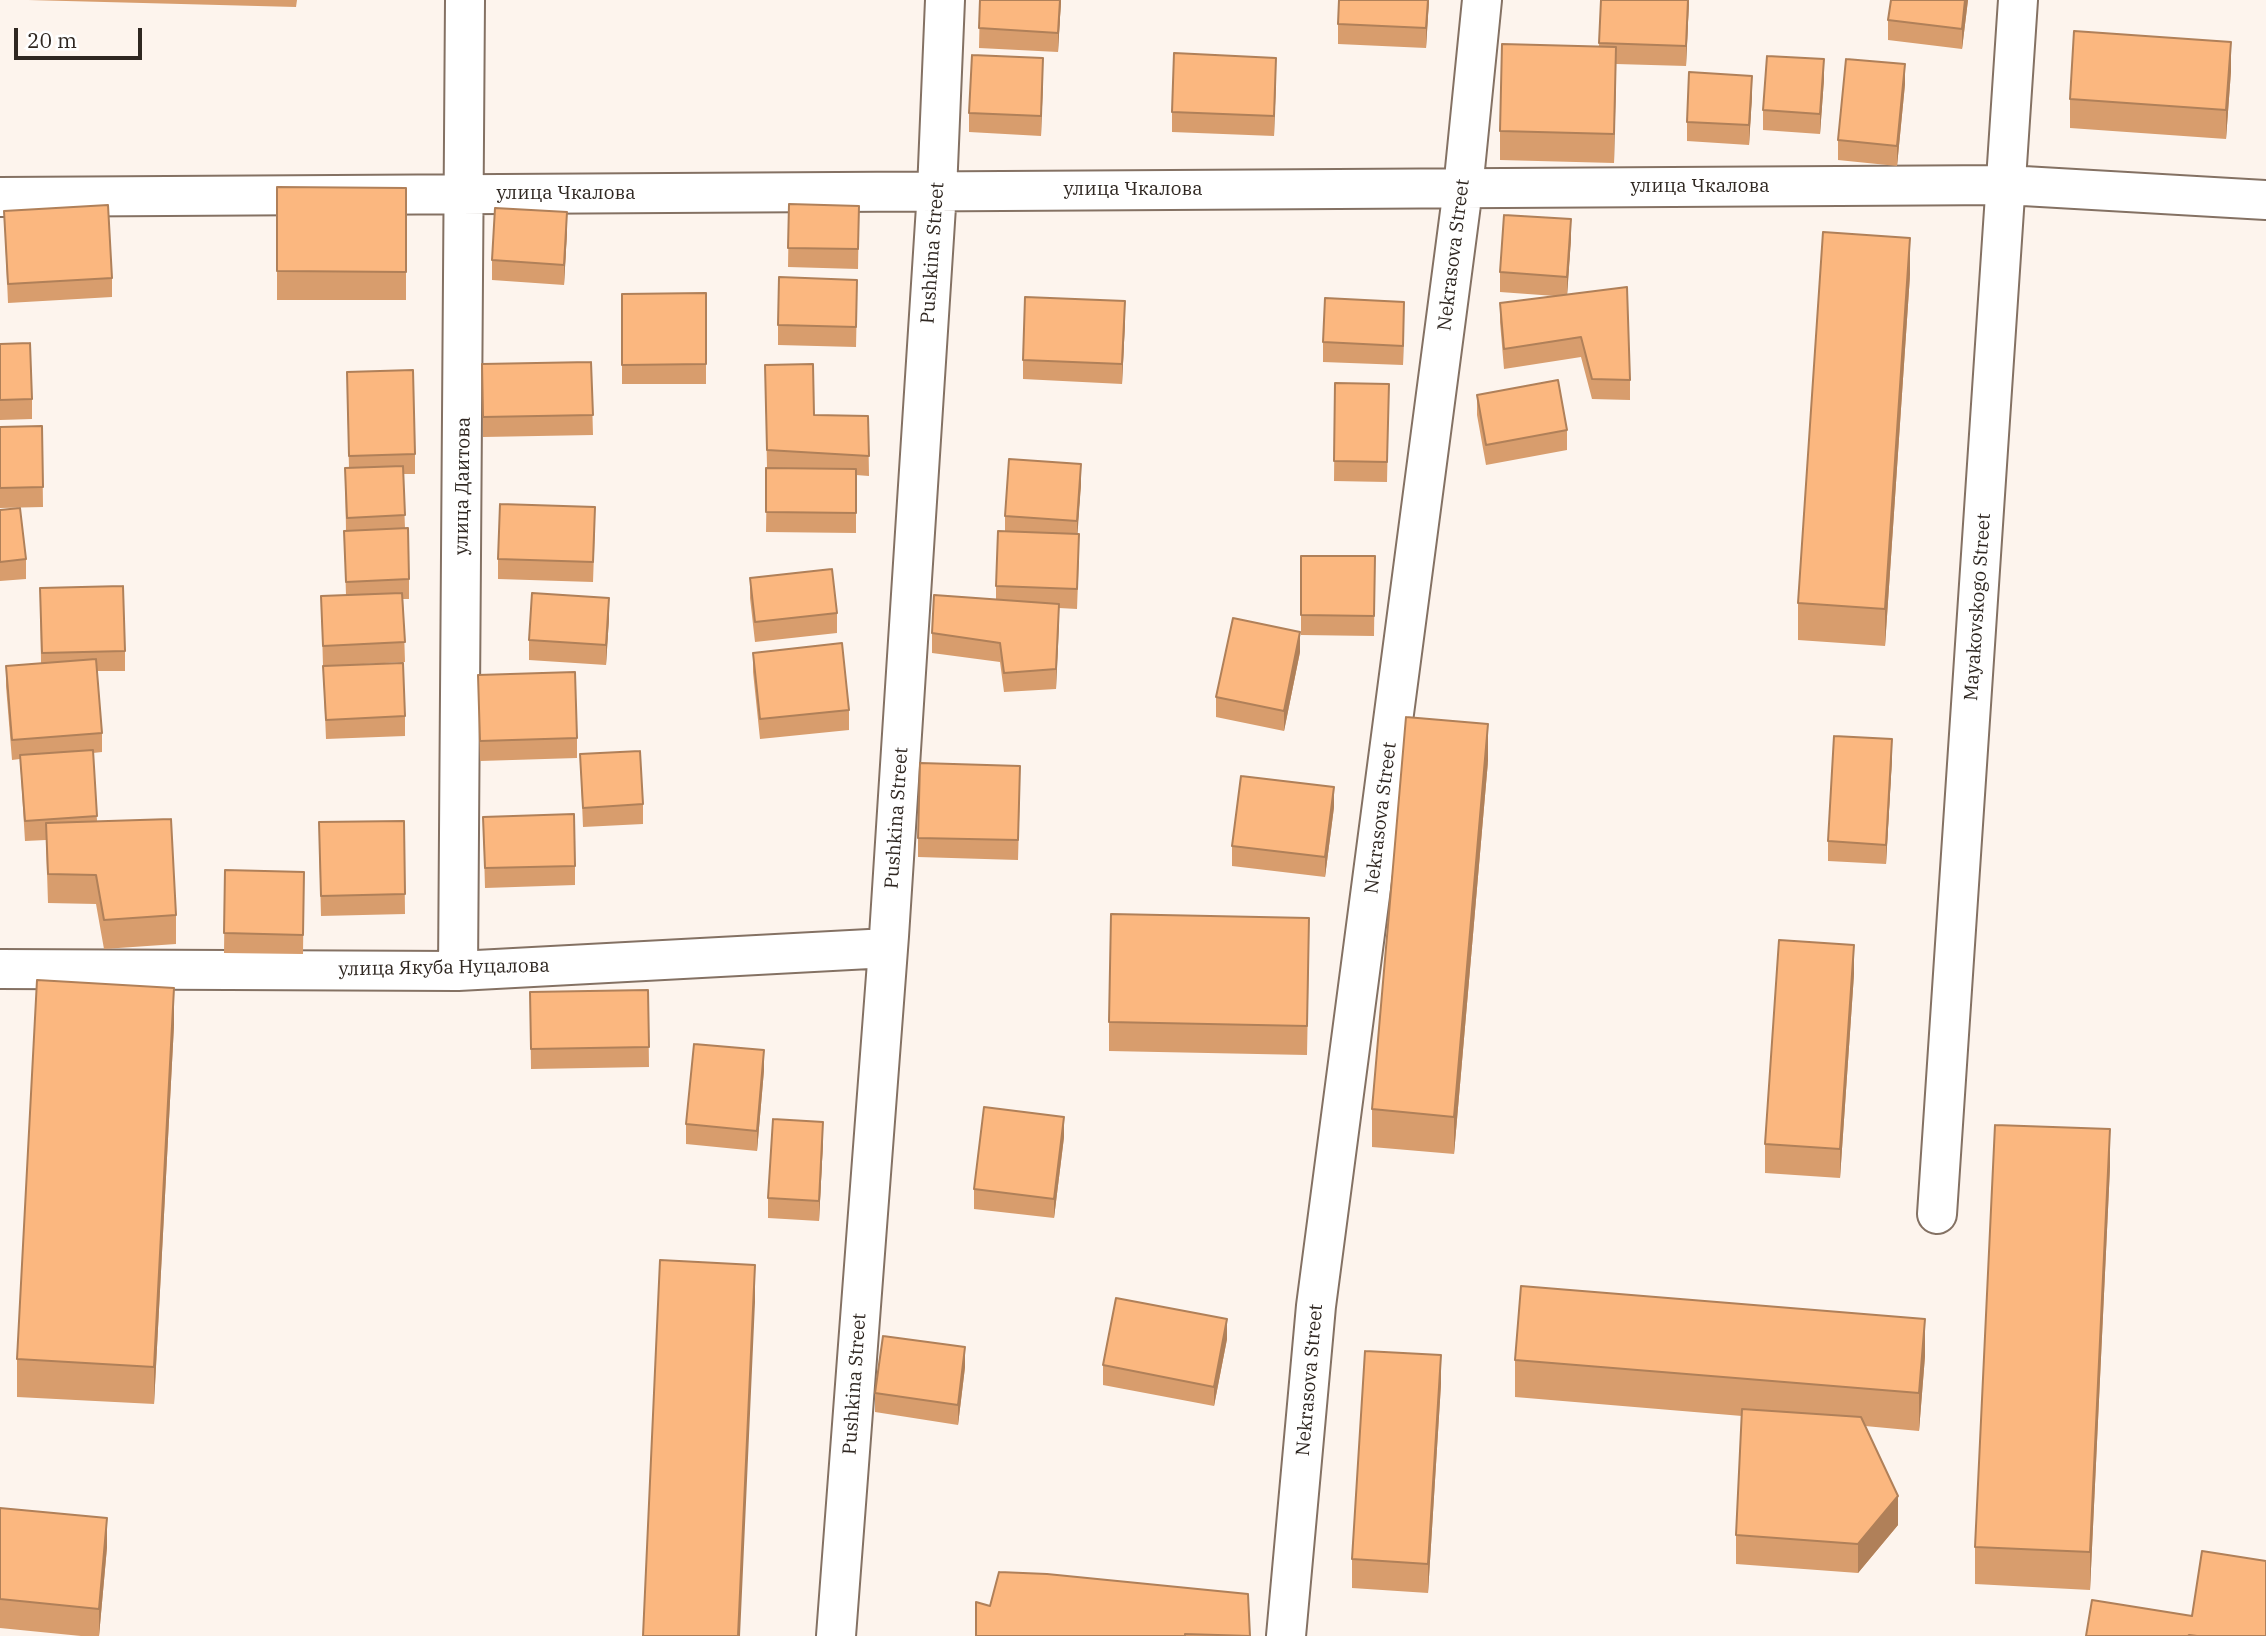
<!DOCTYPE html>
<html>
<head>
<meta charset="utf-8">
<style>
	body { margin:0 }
	#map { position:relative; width:2266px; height:1636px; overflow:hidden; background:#fdf4ed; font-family:"IBM Plex Serif",serif }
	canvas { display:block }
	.scale { position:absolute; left:14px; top:28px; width:128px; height:32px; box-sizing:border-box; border:4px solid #2f2721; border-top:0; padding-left:9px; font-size:21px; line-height:24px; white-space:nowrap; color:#2f2721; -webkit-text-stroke:5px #fff; paint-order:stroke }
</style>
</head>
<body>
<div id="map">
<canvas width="2266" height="1636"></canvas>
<div class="scale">20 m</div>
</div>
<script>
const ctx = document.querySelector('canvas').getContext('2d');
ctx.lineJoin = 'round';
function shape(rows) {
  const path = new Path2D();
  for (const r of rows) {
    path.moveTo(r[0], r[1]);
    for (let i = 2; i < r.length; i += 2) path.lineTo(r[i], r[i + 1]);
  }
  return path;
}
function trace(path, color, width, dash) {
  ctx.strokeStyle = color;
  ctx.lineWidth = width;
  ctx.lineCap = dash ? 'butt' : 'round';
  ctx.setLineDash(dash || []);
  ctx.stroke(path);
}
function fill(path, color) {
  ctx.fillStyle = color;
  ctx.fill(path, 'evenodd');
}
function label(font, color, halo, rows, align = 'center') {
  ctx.font = font + ' "IBM Plex Serif",serif';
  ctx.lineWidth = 7;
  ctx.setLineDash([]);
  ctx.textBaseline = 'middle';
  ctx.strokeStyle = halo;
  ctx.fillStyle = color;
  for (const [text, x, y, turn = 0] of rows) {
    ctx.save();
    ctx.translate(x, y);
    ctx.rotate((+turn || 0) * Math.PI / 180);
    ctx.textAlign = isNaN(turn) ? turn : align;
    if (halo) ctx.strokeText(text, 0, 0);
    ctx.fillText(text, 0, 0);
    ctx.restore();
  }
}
const minor = shape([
	[0,197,2006,185,2266,200],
	[0,969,458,971,888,948],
	[458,971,465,0],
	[1937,1214,2018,0],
	[836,1636,889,936,937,191,945,0],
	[1286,1636,1316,1306,1463,189,1482,0]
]);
trace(minor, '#847163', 42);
trace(minor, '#fff', 38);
fill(shape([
	[28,0,297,0,296,7],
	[980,0,1061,0,1058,52,979,48],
	[1429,0,1426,48,1338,44,1338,24],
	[1601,0,1689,0,1686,66,1616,64,1614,163,1500,160,1500,131,1599,46],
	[1968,0,1962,49,1888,40,1888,20],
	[2231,71,2226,139,2070,128,2070,99],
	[1276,77,1274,136,1172,132,1172,112],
	[1043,78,1041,136,969,132,969,113],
	[1824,79,1820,134,1763,130,1763,110],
	[1905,84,1897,166,1838,160,1838,140],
	[1752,96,1749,145,1687,141,1687,122],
	[277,187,406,188,406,300,277,300],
	[789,204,859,206,858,269,788,267],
	[4,211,112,278,112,297,8,303],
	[567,232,564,285,492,280,492,260],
	[1571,239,1567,294,1630,380,1630,400,1592,399,1581,357,1504,369,1500,322,1500,303,1555,296,1500,292,1500,272],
	[1910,275,1885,646,1798,640,1798,603],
	[706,293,706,384,622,384,622,294],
	[857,300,856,347,778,345,778,325],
	[1125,321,1122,384,1023,379,1023,360],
	[1404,322,1403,365,1323,362,1323,342],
	[0,344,32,399,32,419,0,420],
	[591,362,593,435,483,437,482,364],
	[765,365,814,415,868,416,869,476,856,475,856,533,766,532,767,468],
	[1335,383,1389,384,1387,482,1334,481],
	[347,392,415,454,415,474,403,474,405,528,409,579,409,599,403,599,405,662,323,666,321,596,346,595,344,531,346,531,345,468,349,468],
	[1477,395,1567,430,1567,450,1486,465,1477,415],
	[42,426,43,507,0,508,0,427],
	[1081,484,1077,534,1079,554,1077,609,1059,608,1056,689,1004,692,1000,662,932,653,932,633,996,599,996,586,1005,531,1005,516],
	[0,510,26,559,26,579,0,581],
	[595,526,593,582,498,579,498,559],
	[1301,556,1375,556,1374,636,1301,635],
	[750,578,837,613,837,633,755,642,750,598],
	[40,588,125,651,125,671,97,671,102,733,102,752,93,753,97,821,176,915,176,944,104,949,96,904,48,903,46,840,25,841,20,759,12,760,6,686,6,666,41,663],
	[609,618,606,665,529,660,529,640],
	[1300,652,1284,731,1216,717,1216,697],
	[753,653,849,710,849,730,760,739,753,672],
	[323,666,405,716,405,736,326,739],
	[478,675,577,738,577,758,480,761],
	[580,754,643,804,643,824,583,827],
	[1892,759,1886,864,1828,861,1828,841],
	[1488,761,1454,1154,1372,1147,1372,1109],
	[1020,785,1018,860,918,857,918,838],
	[1334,807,1325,877,1232,866,1232,846],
	[483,817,575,866,575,885,485,888],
	[404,821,405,914,321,916,319,842],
	[225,870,304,872,303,954,224,953],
	[1309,946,1307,1055,1109,1051,1109,1022],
	[1854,974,1840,1178,1765,1173,1765,1144],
	[648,990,649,1067,531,1069,530,992],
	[174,1025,154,1404,17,1397,17,1359],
	[764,1070,757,1151,686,1144,686,1124],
	[1064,1137,1054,1218,974,1209,974,1189],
	[823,1142,819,1221,768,1218,768,1198],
	[2110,1167,2090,1590,1975,1584,1975,1547],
	[1227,1339,1214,1406,1103,1385,1103,1365],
	[1925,1356,1919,1431,1865,1426,1898,1525,1858,1573,1736,1564,1736,1535,1742,1416,1515,1397,1515,1360],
	[965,1367,958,1425,875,1412,875,1393],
	[1441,1384,1428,1593,1352,1588,1352,1559],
	[0,1508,107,1547,99,1636,81,1636,0,1628],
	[976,1602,990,1606,1250,1636,976,1636]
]), '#d89d6d');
fill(shape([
	[1060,0,1061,0,1058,52,1058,33],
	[1428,0,1429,0,1426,48,1426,28],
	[1688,0,1689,0,1686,66,1686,46],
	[1965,0,1968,0,1962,49,1962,29],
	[2231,42,2231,71,2226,139,2226,110],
	[1616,47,1616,76,1614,163,1614,134],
	[1043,58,1043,78,1041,136,1041,116],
	[1276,58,1276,77,1274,136,1274,116],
	[1824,59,1824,79,1820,134,1820,114],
	[1905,64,1905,84,1897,166,1897,146],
	[1752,76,1752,96,1749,145,1749,125],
	[567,212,567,232,564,285,564,265],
	[1571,219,1571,239,1567,297,1567,277],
	[1910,238,1910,275,1885,646,1885,609],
	[1125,301,1125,321,1122,384,1122,364],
	[1404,302,1404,322,1403,365,1403,346],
	[1081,464,1081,484,1077,541,1077,521],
	[609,598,609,618,606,665,606,645],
	[1059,604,1059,624,1056,689,1056,669],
	[1300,632,1300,652,1284,731,1284,711],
	[1488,724,1488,761,1454,1154,1454,1117],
	[1892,739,1892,759,1886,864,1886,845],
	[1334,787,1334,807,1325,877,1325,857],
	[1854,945,1854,974,1840,1178,1840,1149],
	[174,988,174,1025,154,1404,154,1367],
	[764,1050,764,1070,757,1151,757,1131],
	[1064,1117,1064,1137,1054,1218,1054,1199],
	[823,1122,823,1142,819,1221,819,1201],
	[2110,1129,2110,1167,2090,1590,2090,1552],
	[755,1265,755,1302,740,1636,738,1636],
	[1227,1319,1227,1339,1214,1406,1214,1387],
	[1925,1319,1925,1356,1919,1431,1919,1393],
	[965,1347,965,1367,958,1425,958,1405],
	[1441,1355,1441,1384,1428,1593,1428,1564],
	[1898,1496,1898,1525,1858,1573,1858,1544],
	[107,1518,107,1547,99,1636,99,1609]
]), '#b08059');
const building = shape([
	[980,0,1060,0,1058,33,979,28,980,0],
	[1339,0,1428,0,1426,28,1338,24,1339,0],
	[1601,0,1688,0,1686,46,1599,43,1601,0],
	[1891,0,1965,0,1962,29,1888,20,1891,0],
	[2074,31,2231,42,2226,110,2070,99,2074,31],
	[1502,44,1616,47,1614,134,1500,131,1502,44],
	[1174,53,1276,58,1274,116,1172,112,1174,53],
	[972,55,1043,58,1041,116,969,113,972,55],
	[1767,56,1824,59,1820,114,1763,110,1767,56],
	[1846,59,1905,64,1897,146,1838,140,1846,59],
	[1689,72,1752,76,1749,125,1687,122,1689,72],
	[277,187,406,188,406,272,277,271,277,187],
	[789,204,859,206,858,249,788,248,789,204],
	[108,205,112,278,8,284,4,211,108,205],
	[495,208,567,212,564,265,492,260,495,208],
	[1504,215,1571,219,1567,277,1500,272,1504,215],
	[1823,232,1910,238,1885,609,1798,603,1823,232],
	[779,277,857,280,856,327,778,325,779,277],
	[1627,287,1630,380,1592,379,1581,337,1504,349,1500,303,1627,287],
	[706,293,706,364,622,365,622,294,706,293],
	[1025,297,1125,301,1122,364,1023,360,1025,297],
	[1325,298,1404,302,1403,346,1323,342,1325,298],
	[30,343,32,399,0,400,0,344,30,343],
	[591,362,593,415,483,417,482,364,591,362],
	[813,364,814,415,868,416,869,456,767,450,765,365,813,364],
	[413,370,415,454,349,456,347,372,413,370],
	[1558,380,1567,430,1486,445,1477,395,1558,380],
	[1335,383,1389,384,1387,462,1334,461,1335,383],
	[42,426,43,487,0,488,0,427,42,426],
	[1009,459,1081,464,1077,521,1005,516,1009,459],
	[403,466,405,515,347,518,345,468,403,466],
	[766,468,856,469,856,513,766,512,766,468],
	[500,504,595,507,593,562,498,559,500,504],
	[20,508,26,559,0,562,0,510,20,508],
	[408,528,409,579,346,582,344,531,408,528],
	[998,531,1079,534,1077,589,996,586,998,531],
	[1301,556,1375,556,1374,616,1301,615,1301,556],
	[832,569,837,613,755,622,750,578,832,569],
	[123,586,125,651,42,653,40,588,123,586],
	[402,593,405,642,323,646,321,596,402,593],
	[532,593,609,598,606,645,529,640,532,593],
	[934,595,1059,604,1056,669,1004,673,1000,643,932,633,934,595],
	[1233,618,1300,632,1284,711,1216,697,1233,618],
	[842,643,849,710,760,719,753,653,842,643],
	[96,659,102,733,12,740,6,666,96,659],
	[403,663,405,716,326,720,323,666,403,663],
	[575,672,577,738,480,741,478,675,575,672],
	[1406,717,1488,724,1454,1117,1372,1109,1406,717],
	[1834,736,1892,739,1886,845,1828,841,1834,736],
	[93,750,97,816,25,821,20,755,93,750],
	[640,751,643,804,583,808,580,754,640,751],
	[920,763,1020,766,1018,840,918,838,920,763],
	[1241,776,1334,787,1325,857,1232,846,1241,776],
	[574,814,575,866,485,868,483,817,574,814],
	[171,819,176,915,104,920,96,875,48,874,46,823,171,819],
	[404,821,405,894,321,896,319,822,404,821],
	[225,870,304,872,303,935,224,933,225,870],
	[1111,914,1309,918,1307,1026,1109,1022,1111,914],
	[1779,940,1854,945,1840,1149,1765,1144,1779,940],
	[37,980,174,988,154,1367,17,1359,37,980],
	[648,990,649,1047,531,1049,530,992,648,990],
	[694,1044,764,1050,757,1131,686,1124,694,1044],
	[984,1107,1064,1117,1054,1199,974,1189,984,1107],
	[773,1119,823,1122,819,1201,768,1198,773,1119],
	[1995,1125,2110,1129,2090,1552,1975,1547,1995,1125],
	[660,1260,755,1265,738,1636,643,1636,660,1260],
	[1521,1286,1925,1319,1919,1393,1515,1360,1521,1286],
	[1116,1298,1227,1319,1214,1387,1103,1365,1116,1298],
	[883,1336,965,1347,958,1405,875,1393,883,1336],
	[1365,1351,1441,1355,1428,1564,1352,1559,1365,1351],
	[1742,1409,1861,1417,1898,1496,1858,1544,1736,1535,1742,1409],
	[0,1508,107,1518,99,1609,0,1599,0,1508],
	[2202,1551,2266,1561,2266,1636,2197,1636,2189,1635,2188,1636,2086,1636,2092,1600,2192,1616,2202,1551],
	[999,1572,1047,1574,1248,1594,1250,1636,1185,1634,1185,1636,976,1636,976,1602,990,1606,999,1572]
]);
fill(building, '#fbb77f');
trace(building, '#b08059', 2);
label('19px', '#2f2721', '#fff', [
	["улица Чкалова",1700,187],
	["улица Чкалова",1133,190],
	["улица Чкалова",566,194],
	["Pushkina Street",933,253,-86],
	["Nekrasova Street",1454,255,-83],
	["улица Даитова",463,486,-89],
	["Mayakovskogo Street",1978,607,-86],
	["Pushkina Street",897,818,-86],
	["Nekrasova Street",1381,818,-83],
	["улица Якуба Нуцалова",444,968,-1],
	["Nekrasova Street",1310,1380,-85],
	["Pushkina Street",855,1384,-86]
]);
</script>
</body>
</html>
